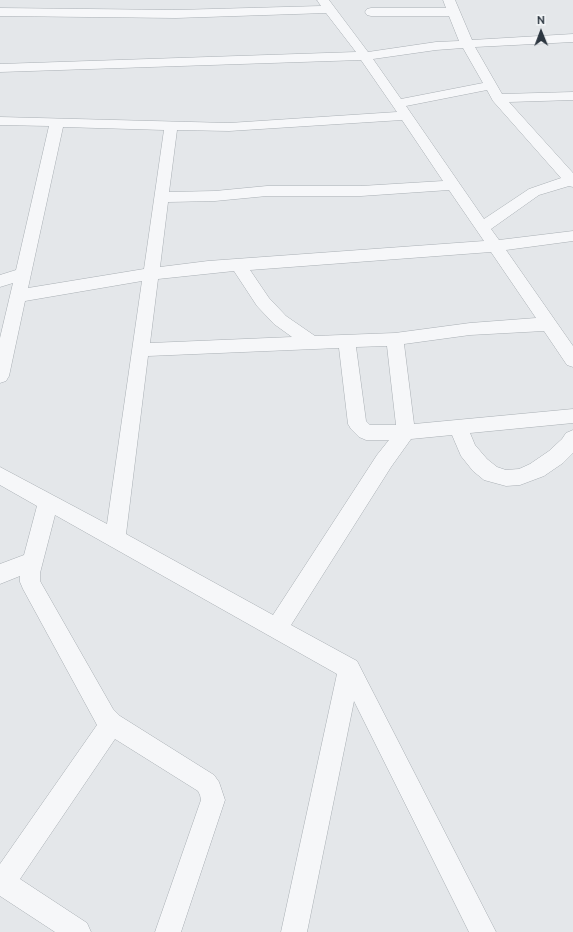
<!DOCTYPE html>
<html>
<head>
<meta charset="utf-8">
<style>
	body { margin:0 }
	#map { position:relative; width:573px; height:932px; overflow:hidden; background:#e4e7ea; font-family:Ubuntu,sans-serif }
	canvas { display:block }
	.north { position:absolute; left:521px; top:12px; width:40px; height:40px; -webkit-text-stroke:3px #f3f6f8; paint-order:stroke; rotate:359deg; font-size:11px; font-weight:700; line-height:16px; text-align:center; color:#2d3741 }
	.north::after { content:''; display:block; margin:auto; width:14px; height:18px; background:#2d3741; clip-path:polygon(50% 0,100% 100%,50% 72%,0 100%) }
</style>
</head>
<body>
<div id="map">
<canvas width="573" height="932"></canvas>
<div class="north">N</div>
</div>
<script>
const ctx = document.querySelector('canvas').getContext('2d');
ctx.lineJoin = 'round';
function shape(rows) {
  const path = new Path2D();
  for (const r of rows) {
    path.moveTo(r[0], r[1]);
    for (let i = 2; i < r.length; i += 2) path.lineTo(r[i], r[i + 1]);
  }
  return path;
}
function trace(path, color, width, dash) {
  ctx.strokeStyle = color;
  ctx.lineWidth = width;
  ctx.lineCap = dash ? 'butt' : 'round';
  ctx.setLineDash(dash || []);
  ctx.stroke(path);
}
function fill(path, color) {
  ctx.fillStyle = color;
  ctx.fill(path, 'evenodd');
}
const street = shape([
	[317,0,329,0,368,52,436,42,459,41,449,16,371,16,367,15,365,12,367,9,371,8,446,8,443,0,455,0,472,40,573,34,573,42,475,47,502,94,573,92,573,100,509,102,573,173,573,187,569,186,539,195,491,229,499,240,573,231,573,241,506,250,573,346,573,367,567,365,544,331,470,335,404,344,414,424,573,409,573,423,470,433,475,445,487,459,497,467,506,470,519,469,530,464,549,451,562,439,566,433,573,430,573,453,563,463,544,476,520,485,506,486,484,480,473,471,461,456,452,435,411,439,391,467,291,625,357,661,496,932,469,932,354,701,307,932,281,932,337,674,55,515,40,573,40,581,113,709,120,716,214,775,219,782,225,800,181,932,155,932,201,800,200,795,198,791,115,739,20,879,87,923,91,932,55,932,0,896,0,864,97,725,23,589,20,582,20,576,0,584,0,564,24,555,37,506,0,485,0,467,107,524,142,281,25,301,9,376,6,381,0,383,0,338,13,283,0,287,0,275,16,270,49,126,0,125,0,117,229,123,397,112,361,60,0,72,0,64,356,52,326,13,176,18,0,16,0,8,176,10,321,6,317,0],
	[463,48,483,83,401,99,373,59,436,50,463,48],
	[487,90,493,101,561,178,529,189,484,219,406,106,487,90],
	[402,120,443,181,361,186,267,186,215,191,169,192,177,130,229,131,402,120],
	[63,127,164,130,144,269,28,288,63,127],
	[449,190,484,241,208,261,160,267,168,202,215,201,267,196,361,196,449,190],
	[491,252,536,318,470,323,395,333,315,336,286,316,269,298,250,270,491,252],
	[234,271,257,306,274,324,292,337,150,343,158,279,234,271],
	[387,346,396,425,370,425,366,421,356,347,387,346],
	[339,348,348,424,351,429,359,437,366,440,389,440,377,455,273,615,126,534,148,356,339,348]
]);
trace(street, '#a9afb4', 1);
fill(street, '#f6f7f9');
</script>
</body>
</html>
